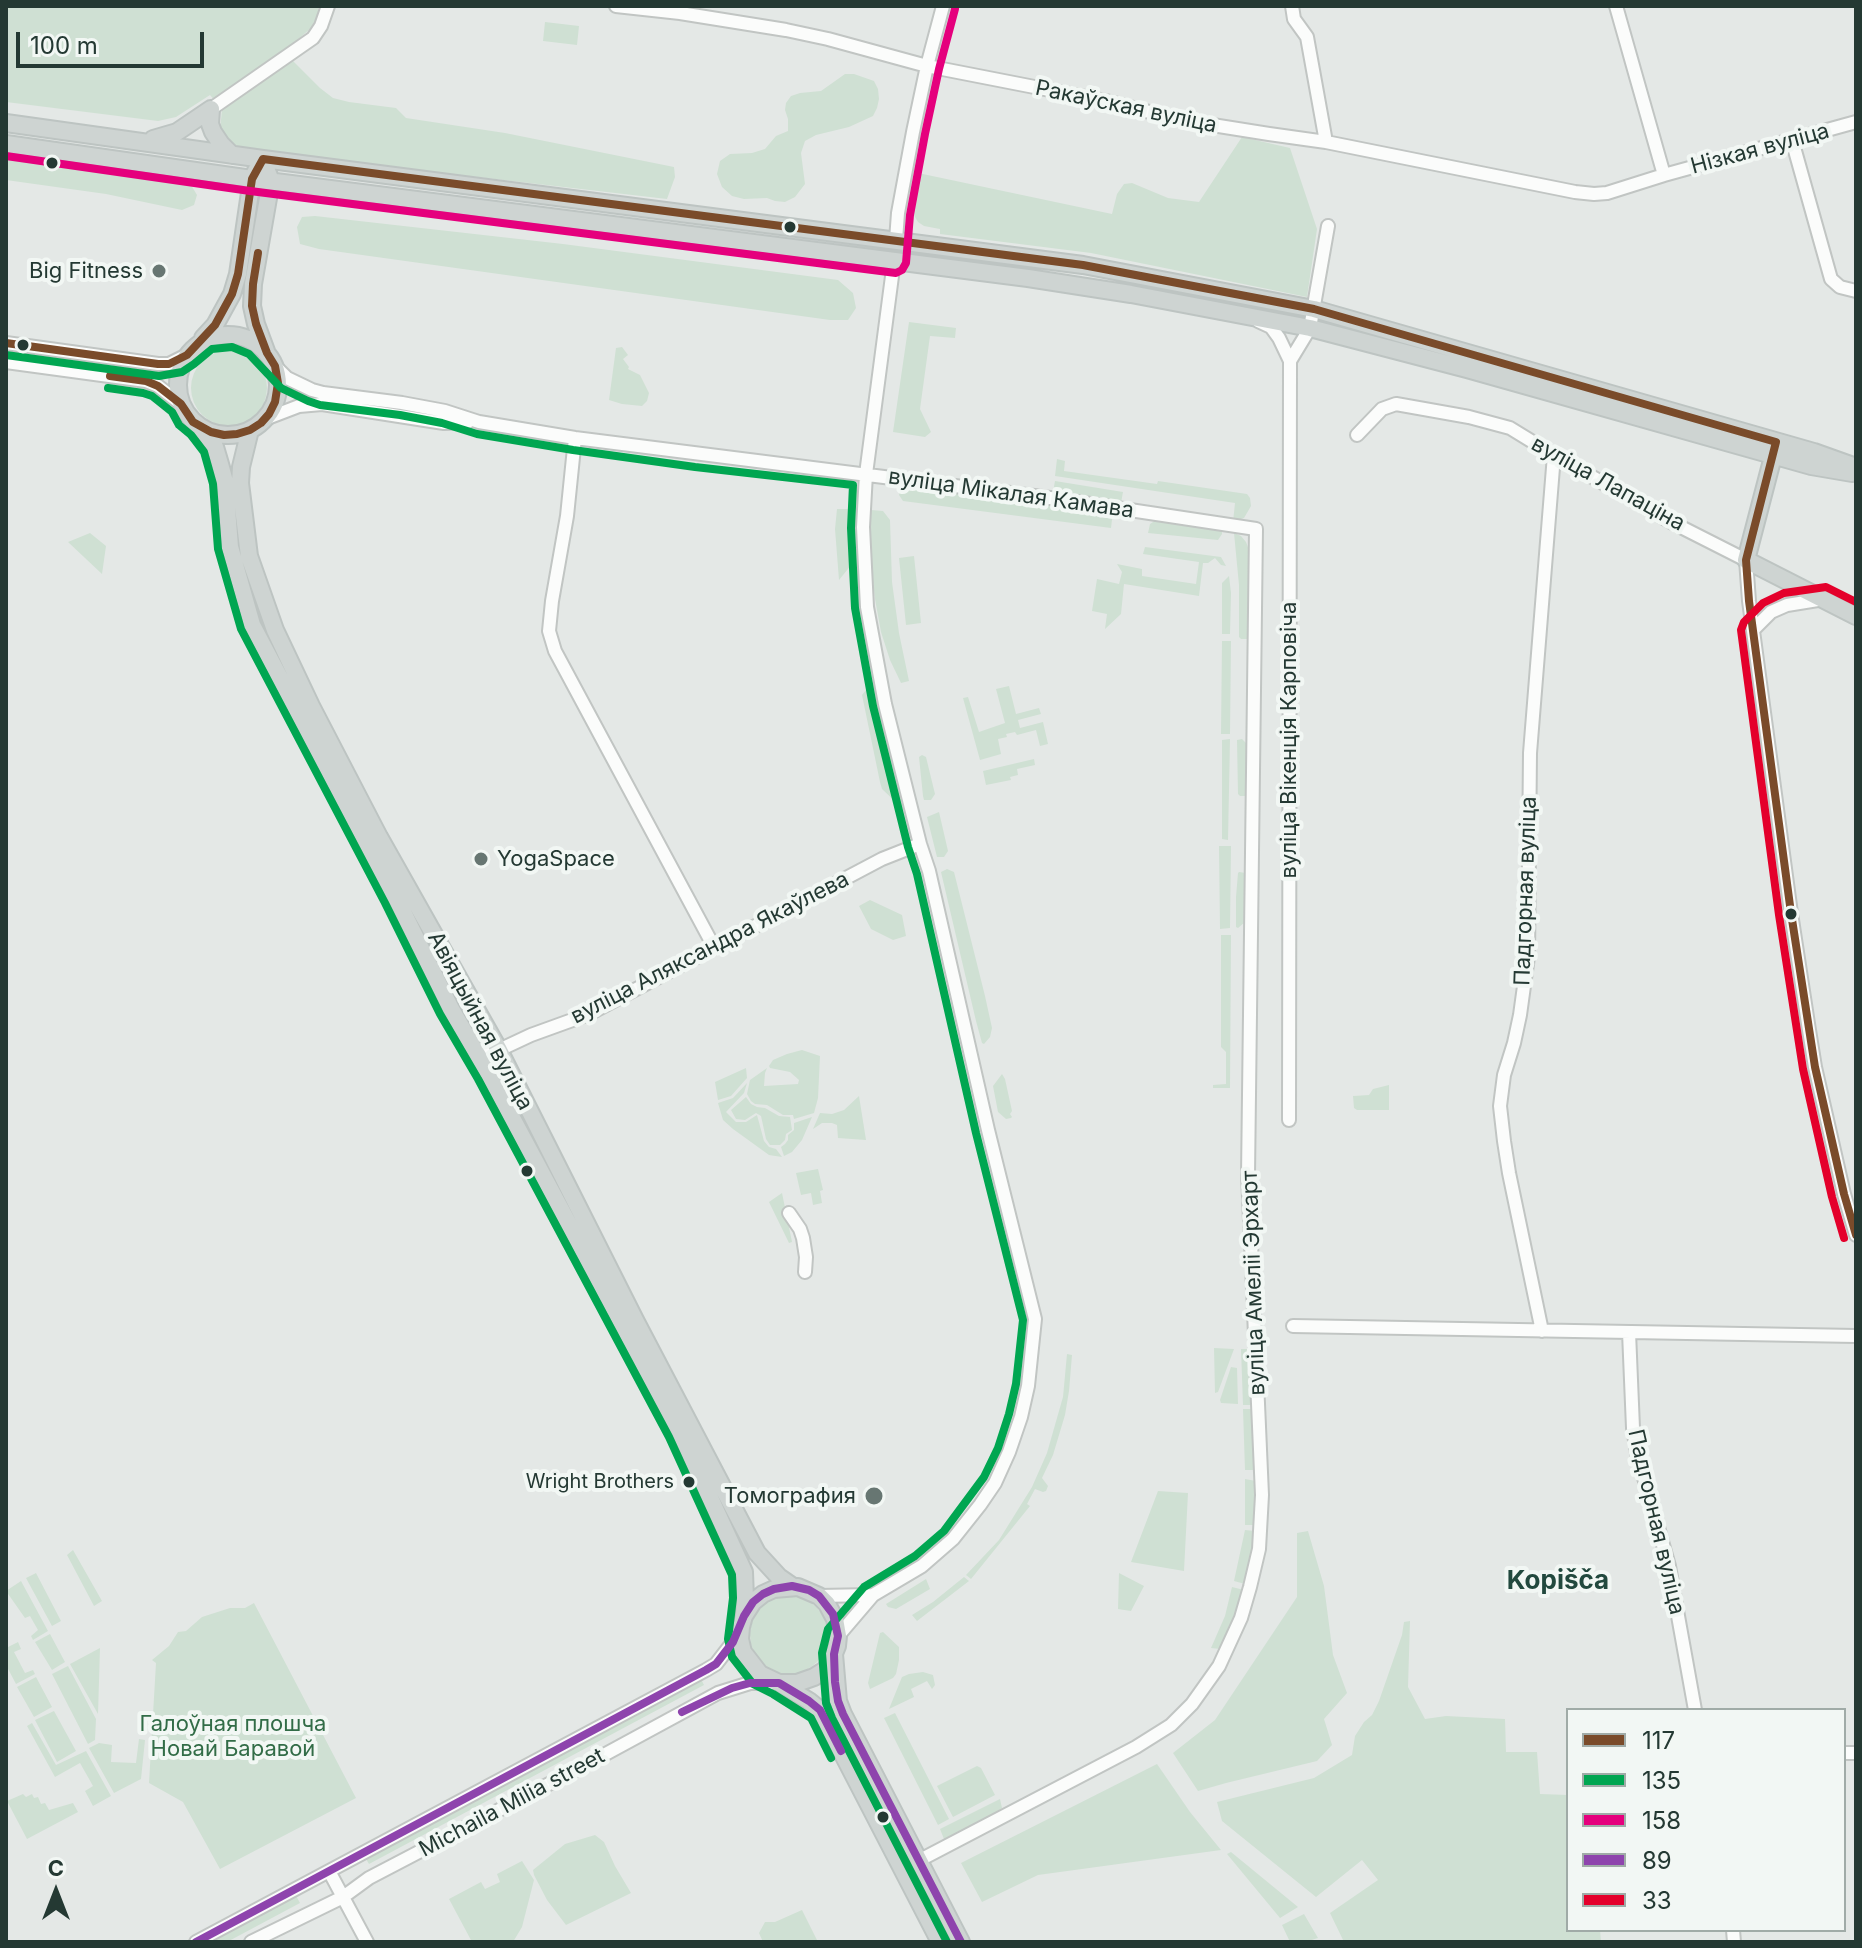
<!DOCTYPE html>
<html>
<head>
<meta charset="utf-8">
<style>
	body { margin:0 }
	#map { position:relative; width:1862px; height:1948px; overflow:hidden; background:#e4e8e6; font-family:Inter,sans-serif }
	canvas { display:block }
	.frame { position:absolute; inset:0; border:8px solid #243933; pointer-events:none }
	.legend { position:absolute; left:1566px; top:1708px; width:280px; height:224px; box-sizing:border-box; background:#f2f7f4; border:2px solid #a0aba7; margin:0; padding:10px 14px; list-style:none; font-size:24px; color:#243933 }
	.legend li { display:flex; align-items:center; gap:16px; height:40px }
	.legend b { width:40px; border:2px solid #a0aba7 }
	.north { position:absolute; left:16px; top:1852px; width:80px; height:80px; -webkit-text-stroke:6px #f2f7f4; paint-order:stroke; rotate:0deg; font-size:22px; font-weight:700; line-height:32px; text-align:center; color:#243933 }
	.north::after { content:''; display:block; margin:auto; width:28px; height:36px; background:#243933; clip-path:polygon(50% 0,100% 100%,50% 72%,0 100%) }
	.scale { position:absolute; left:16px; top:32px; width:188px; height:36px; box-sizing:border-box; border:4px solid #243933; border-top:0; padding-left:10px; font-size:24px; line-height:28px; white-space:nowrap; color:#243933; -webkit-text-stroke:6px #f2f7f4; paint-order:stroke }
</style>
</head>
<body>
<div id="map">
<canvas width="1862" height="1948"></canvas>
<div class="frame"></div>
<ul class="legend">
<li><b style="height:10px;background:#7a4b2a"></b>117</li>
<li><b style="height:10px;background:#00a651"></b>135</li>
<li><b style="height:10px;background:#e5007d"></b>158</li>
<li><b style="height:10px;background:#8e44ad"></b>89</li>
<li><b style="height:10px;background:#e4002b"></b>33</li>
</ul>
<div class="north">С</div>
<div class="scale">100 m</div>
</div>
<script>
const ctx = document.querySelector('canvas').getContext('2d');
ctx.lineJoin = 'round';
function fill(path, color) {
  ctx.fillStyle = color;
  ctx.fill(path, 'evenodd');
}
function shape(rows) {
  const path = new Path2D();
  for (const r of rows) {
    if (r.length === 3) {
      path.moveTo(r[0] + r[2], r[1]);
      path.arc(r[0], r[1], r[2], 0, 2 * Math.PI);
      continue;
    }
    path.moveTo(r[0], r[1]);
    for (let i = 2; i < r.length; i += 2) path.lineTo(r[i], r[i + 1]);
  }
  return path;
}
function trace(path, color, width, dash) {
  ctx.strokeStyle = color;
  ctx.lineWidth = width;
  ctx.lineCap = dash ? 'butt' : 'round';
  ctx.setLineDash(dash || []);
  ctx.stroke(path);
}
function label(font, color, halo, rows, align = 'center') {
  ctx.font = font + ' Inter,sans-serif';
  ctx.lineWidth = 8;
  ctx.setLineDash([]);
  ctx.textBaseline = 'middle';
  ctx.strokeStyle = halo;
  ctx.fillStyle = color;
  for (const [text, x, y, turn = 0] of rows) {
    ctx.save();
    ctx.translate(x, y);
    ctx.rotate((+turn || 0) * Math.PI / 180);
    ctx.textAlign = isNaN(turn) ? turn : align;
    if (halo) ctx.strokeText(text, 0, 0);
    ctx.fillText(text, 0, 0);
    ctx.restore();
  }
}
fill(shape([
	[6,6,319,6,318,15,311,28,284,52,320,88,333,98,349,102,396,108,406,118,505,133,674,167,675,177,667,199,236,149,227,144,220,131,222,109,210,95,176,117,158,121,6,102],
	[545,22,579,26,577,45,543,41],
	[845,74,854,74,874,81,878,89,879,99,877,108,873,116,849,127,816,135,805,141,801,153,805,184,795,197,785,202,775,201,767,198,744,199,732,196,722,187,717,174,720,161,730,154,752,153,765,149,776,136,788,131,788,119,785,110,786,103,791,96,800,93,821,91],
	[1242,137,1290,148,1317,229,1307,297,1091,253,940,234,940,229,924,226,918,222,912,212,912,203,918,173,1112,214,1117,194,1124,184,1132,183,1168,198,1199,202],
	[6,156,188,180,197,195,194,205,182,210,106,194,6,180],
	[315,216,563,244,838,280,853,293,856,308,848,320,830,320,319,249,300,244,297,227,302,217],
	[909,322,956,328,955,338,930,336,920,409,931,432,925,437,893,432],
	[622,347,628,355,623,359,629,367,628,369,640,375,649,393,647,401,642,406,622,404,609,400,616,348],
	[229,388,38],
	[1057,459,1065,461,1064,471,1157,484,1158,481,1247,494,1250,498,1251,506,1244,518,1233,522,1235,503,1055,476],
	[1055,481,1123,492,1121,503,1053,492],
	[903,484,1113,511,1111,528,903,501,899,495,901,485],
	[837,509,854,509,852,564,839,580,835,529],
	[871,510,883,511,890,520,892,582,899,633,909,681,901,683,890,660,881,632,875,599,871,566],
	[1156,520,1222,529,1222,534,1218,540,1148,533,1150,524],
	[90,533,106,546,102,574,68,542],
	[1234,533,1241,536,1246,542,1251,555,1249,639,1241,639,1239,637,1239,585],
	[1145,547,1221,557,1226,566,1221,565,1215,558,1208,563,1203,563,1199,596,1124,584,1121,614,1105,629,1107,614,1092,611,1097,579,1119,584,1122,572,1117,564,1142,569,1142,576,1196,584,1199,562,1143,554],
	[914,556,921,623,906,625,899,558],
	[1229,576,1231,593,1230,634,1222,634,1222,583],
	[1222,641,1231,641,1230,734,1221,734],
	[874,680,907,805,904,810,882,789,880,782,862,695],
	[1009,686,1016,714,1039,708,1041,714,1018,720,1020,728,1043,722,1048,744,1040,746,1036,730,1017,735,1015,732,1006,734,1007,737,998,739,1001,754,980,760,963,698,968,697,979,732,1005,723,996,689],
	[1230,739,1228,840,1222,839,1222,740],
	[1242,739,1248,745,1247,796,1240,796,1238,794,1237,740],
	[922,755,926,757,935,794,931,800,924,800,923,796,919,757],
	[1034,759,1035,765,1017,769,1018,775,1010,777,1011,780,986,785,983,771],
	[939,812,948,851,944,857,937,857,927,817],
	[1219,846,1231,846,1230,928,1220,929],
	[947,869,954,872,985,996,992,1028,990,1037,984,1044,982,1043,976,1021,941,872],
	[1239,872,1246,873,1245,922,1238,928,1236,927,1236,897,1238,873],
	[870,900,902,915,906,936,893,940,871,929,859,906],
	[1221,935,1231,935,1230,1088,1213,1088,1213,1085,1226,1084,1226,1052,1221,1047],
	[802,1050,820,1056,818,1098,814,1113,794,1119,793,1115,783,1115,767,1105,755,1104,751,1101,747,1094,750,1080,767,1068,765,1073,764,1086,798,1084,799,1080,790,1072,770,1068,769,1066,773,1060,787,1054],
	[746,1068,747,1078,731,1096,718,1100,715,1082],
	[1002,1074,1005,1079,1012,1111,1010,1114,1012,1117,1011,1118,1006,1119,998,1112,993,1086],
	[747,1083,744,1093,726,1112,736,1122,746,1122,757,1115,764,1141,769,1147,776,1149,782,1157,769,1155,733,1129,723,1120,718,1103,733,1098],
	[1389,1085,1389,1110,1357,1110,1354,1108,1353,1096,1369,1095,1373,1089],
	[859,1096,866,1140,838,1138,837,1125,832,1123,822,1123,813,1129,820,1113,832,1114,844,1110],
	[746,1097,751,1104,757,1107,765,1108,779,1116,790,1117,792,1130,786,1134,785,1140,780,1145,770,1145,766,1139,761,1116,756,1113,745,1120,736,1119,731,1110],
	[812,1117,802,1140,792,1152,784,1156,781,1147,785,1144,788,1140,788,1135,794,1130,794,1123],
	[818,1169,823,1190,820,1191,822,1203,813,1205,811,1193,801,1195,796,1173],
	[782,1193,792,1242,789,1243,769,1202],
	[1214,1348,1234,1349,1218,1392,1215,1393],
	[1241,1349,1251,1349,1253,1405,1243,1405],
	[1067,1354,1072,1355,1069,1391,1065,1415,1053,1455,1042,1478,1048,1486,1046,1491,1043,1492,1035,1489,1027,1504,1030,1506,971,1579,966,1575,999,1540,1032,1487,1047,1453,1063,1397],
	[1231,1367,1237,1368,1238,1404,1221,1403,1220,1400],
	[1243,1409,1253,1409,1254,1470,1245,1470],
	[1245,1479,1256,1481,1256,1525,1245,1525],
	[1158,1491,1188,1493,1184,1571,1131,1562],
	[1245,1530,1255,1531,1251,1560,1245,1584,1234,1581],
	[1308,1531,1324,1586,1333,1655,1347,1693,1324,1719,1332,1745,1317,1761,1226,1783,1198,1791,1173,1753,1215,1720,1297,1597,1297,1533],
	[73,1550,102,1601,94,1606,67,1555],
	[36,1573,61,1621,52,1626,26,1578],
	[1119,1573,1144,1586,1131,1611,1118,1609],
	[964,1577,969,1581,917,1621,912,1615,933,1602],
	[926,1579,930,1589,896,1609,888,1607,886,1604],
	[21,1581,48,1631,33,1640,31,1636,38,1630,30,1616,25,1618,6,1591],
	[1232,1587,1244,1590,1235,1619,1223,1647,1220,1649,1211,1648,1225,1616],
	[789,1635,39],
	[254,1603,356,1798,220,1869,183,1802,149,1783,156,1663,152,1660,169,1646,178,1632,186,1631,202,1617,230,1608,245,1608],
	[1410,1621,1408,1687,1425,1719,1446,1716,1505,1719,1506,1752,1537,1752,1540,1794,1568,1795,1568,1930,1600,1930,1601,1942,1344,1942,1330,1913,1378,1880,1362,1860,1316,1897,1222,1821,1217,1802,1314,1778,1352,1755,1355,1736,1364,1722,1372,1715,1379,1701,1402,1635,1404,1622],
	[883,1632,899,1647,899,1660,896,1674,893,1678,870,1689,868,1683,880,1633],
	[50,1634,65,1662,52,1670,35,1642],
	[18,1642,21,1649,14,1652,25,1673,33,1670,35,1674,16,1684,6,1665,6,1648],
	[100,1648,98,1714,70,1664],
	[68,1666,96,1719,95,1740,88,1744,52,1674],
	[923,1672,933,1675,935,1685,932,1689,927,1681,911,1689,914,1697,889,1709,902,1677,909,1674],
	[36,1677,52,1707,34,1717,17,1687],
	[701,1679,704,1685,369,1864,366,1859],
	[54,1711,76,1751,57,1762,35,1720],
	[895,1713,949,1819,938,1825,884,1718],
	[32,1723,56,1765,86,1751,111,1796,93,1806,85,1791,93,1786,80,1763,55,1777,27,1726],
	[139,1739,145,1740,141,1779,114,1793,89,1748,99,1743,112,1745,111,1762,136,1763],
	[1157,1764,1190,1812,1221,1850,1038,1875,982,1902,961,1863],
	[977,1766,981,1768,995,1795,953,1817,937,1786],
	[23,1794,26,1797,32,1794,34,1798,38,1797,41,1804,45,1803,49,1810,73,1803,78,1812,27,1839,7,1801],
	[1000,1799,1002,1808,997,1812,944,1839,940,1829],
	[595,1835,604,1842,615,1866,631,1893,566,1925,547,1900,534,1875,533,1870,565,1844],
	[1231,1852,1298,1907,1280,1918,1227,1854],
	[522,1861,534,1880,522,1927,513,1942,472,1942,449,1899,481,1882,485,1889,500,1882,497,1874],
	[295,1894,300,1903,227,1942,204,1942],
	[802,1910,817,1940,815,1942,763,1942,759,1933,765,1922,775,1922],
	[1304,1914,1318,1938,1305,1942,1290,1942,1282,1925]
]), '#cfe0d3');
const minor = shape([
	[616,6,680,13,786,30,828,39,927,66,1106,101,1181,120,1269,134,1326,142,1575,192,1594,194,1607,193,1664,175,1856,122],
	[1292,6,1294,19,1307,37,1326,142],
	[1616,6,1664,175],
	[211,109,313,38,321,26,328,6],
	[1792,140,1831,279,1840,287,1856,291],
	[896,240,898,213,913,132,927,66,943,6],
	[1258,321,1271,327,1279,338,1290,361,1289,1120],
	[6,343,158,364,169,364,187,355],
	[1290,361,1310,328,1328,226],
	[6,362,146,381,158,386,181,404],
	[275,366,287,378,312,390,323,393,402,403,445,411,479,422,575,438,1050,498,1256,529,1248,1175,1262,1495,1259,1549,1250,1587,1241,1618,1219,1666,1192,1704,1171,1725,1136,1747,918,1861],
	[265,419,299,406,322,404,444,423,468,422],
	[1357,435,1382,409,1396,404,1469,417,1510,428,1554,455,1671,522,1746,560,1749,601,1791,913,1809,1030,1815,1067,1844,1194,1856,1235],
	[575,438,567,516,552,601,549,631,555,651,714,947],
	[1753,630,1771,612,1787,605,1824,599],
	[479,1057,499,1050,531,1035,589,1014,882,859,920,844],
	[789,1213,800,1229,803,1238,806,1257,805,1272],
	[1293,1326,1856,1336],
	[1542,1331,1509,1173,1504,1141,1500,1106,1504,1075,1514,1043,1520,1015,1528,957,1530,753,1554,455],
	[1629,1332,1633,1428,1637,1453,1669,1566,1695,1710],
	[819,1596,873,1595],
	[838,1636,873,1595,922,1566,953,1539,980,1505,995,1483,1009,1452,1021,1417,1028,1386,1035,1319,988,1130,929,871,920,844,885,704,867,607,863,527,866,474,894,261],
	[1844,1753,1856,1753],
	[329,1871,367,1942],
	[1733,1930,1734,1942],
	[196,1942,706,1670,716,1664,733,1642,739,1630],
	[251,1942,343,1897,369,1878,589,1763,718,1693,750,1683,775,1683]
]);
const major = shape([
	[211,109,210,124,213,132,221,144,232,155],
	[6,123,263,159,1083,265,1314,309,1814,452,1856,467],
	[153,139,177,132,211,109],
	[6,144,252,179,1028,278,1131,294,1310,328,1467,369,1811,466,1852,473],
	[228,385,50],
	[203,338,215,325,232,294,238,274,252,179,257,169],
	[266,351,256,324,252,306,253,284,271,181,267,171],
	[200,427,215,447,220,464,225,482,230,547,252,625,396,898,451,1009,488,1073,680,1432,744,1572,745,1599,744,1616],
	[250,430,241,467,240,483,249,556,275,630,311,706,379,837,499,1050,635,1320,757,1553,779,1577,792,1586],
	[1776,445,1746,560,1856,616],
	[834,1654,838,1701,843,1714,961,1942],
	[779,1683,797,1683,814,1677,825,1670,831,1661,837,1646,838,1636,835,1619,827,1604,819,1596,798,1587,774,1589,763,1594,753,1602,744,1616,741,1627,740,1639,743,1652,760,1674,779,1683,809,1701,820,1710,940,1942]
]);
trace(minor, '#c1c5c3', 16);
trace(major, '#bdc4c2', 20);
trace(minor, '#fbfcfb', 12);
trace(major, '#ced4d2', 16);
trace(shape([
	[6,343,158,364,169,364,187,355,215,325,232,294,238,274,252,179,263,159,1083,265,1314,309,1776,442,1746,560,1749,601,1791,913,1815,1067,1844,1194,1856,1235],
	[110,376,146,381,158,386,181,404,193,422,211,432,224,435,237,434,250,430,261,423,269,414,275,402,278,383,275,366,267,353,256,324,252,306,253,284,258,253]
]), '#7a4b2a', 8);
trace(shape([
	[6,355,159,376,182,372,194,364,212,349,232,347,249,354,281,388,308,401,320,405,400,415,442,423,477,434,573,450,695,467,853,485,851,528,855,608,873,706,908,847,917,874,976,1133,1023,1320,1016,1384,1009,1414,998,1448,984,1477,944,1531,915,1556,864,1587,828,1629,822,1653,826,1703,832,1718,947,1942],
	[108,388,143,393,152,396,172,412,179,425,191,435,204,452,213,484,218,549,241,629,385,903,440,1014,478,1079,669,1437,732,1575,733,1598,728,1639,732,1657,753,1684,773,1694,811,1718,831,1758]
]), '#00a651', 8);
trace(shape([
	[6,156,250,191,896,273,902,270,906,263,910,215,925,134,939,69,955,9]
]), '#e5007d', 8);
trace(shape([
	[682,1712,732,1688,750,1683,779,1683,809,1701,820,1710,841,1751],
	[196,1942,706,1670,716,1664,733,1642,744,1616,753,1602,763,1594,774,1589,792,1586,809,1590,819,1596,833,1614,838,1636,834,1654,835,1682,838,1701,843,1714,961,1942]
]), '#8e44ad', 8);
trace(shape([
	[1844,1238,1832,1197,1803,1069,1779,915,1741,630,1744,622,1763,603,1784,593,1826,587,1856,602]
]), '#e4002b', 8);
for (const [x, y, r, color] of [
	[52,163,7,"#243933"],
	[790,227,7,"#243933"],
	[159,271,8,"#677672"],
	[23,345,7,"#243933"],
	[481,859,8,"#677672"],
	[1791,914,7,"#243933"],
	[527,1171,7,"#243933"],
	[689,1482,7,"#243933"],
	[874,1496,10,"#677672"],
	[883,1817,7,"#243933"]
]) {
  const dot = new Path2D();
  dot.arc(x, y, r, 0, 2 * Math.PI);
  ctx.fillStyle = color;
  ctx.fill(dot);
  trace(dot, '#f2f7f4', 3);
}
label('20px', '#243933', '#f2f7f4', [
	["Wright Brothers",674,1482]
], 'right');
label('22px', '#243933', '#f2f7f4', [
	["Ракаўская вуліца",1126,107,12],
	["Нізкая вуліца",1760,149,-15],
	["вуліца Лапаціна",1608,484,29],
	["вуліца Мікалая Камава",1011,494,8],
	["вуліца Вікенція Карповіча",1289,740,-90],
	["Падгорная вуліца",1526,891,-88],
	["вуліца Аляксандра Якаўлева",710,948,-27],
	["Авіяцыйная вуліца",480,1021,62],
	["вуліца Амеліі Эрхарт",1254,1283,-92],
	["Падгорная вуліца",1656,1522,77],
	["Michaila Milia street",512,1803,-28]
]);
label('22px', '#243933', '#f2f7f4', [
	["Big Fitness",143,271],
	["YogaSpace",497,859,"left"],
	["Томография",856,1496]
], 'right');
label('22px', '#326c47', '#f2f7f4', [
	["Галоўная плошча",233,1724],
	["Новай Баравой",233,1749]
]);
label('bold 26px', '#22493e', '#f2f7f4', [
	["Kopišča",1558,1581]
]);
</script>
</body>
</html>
